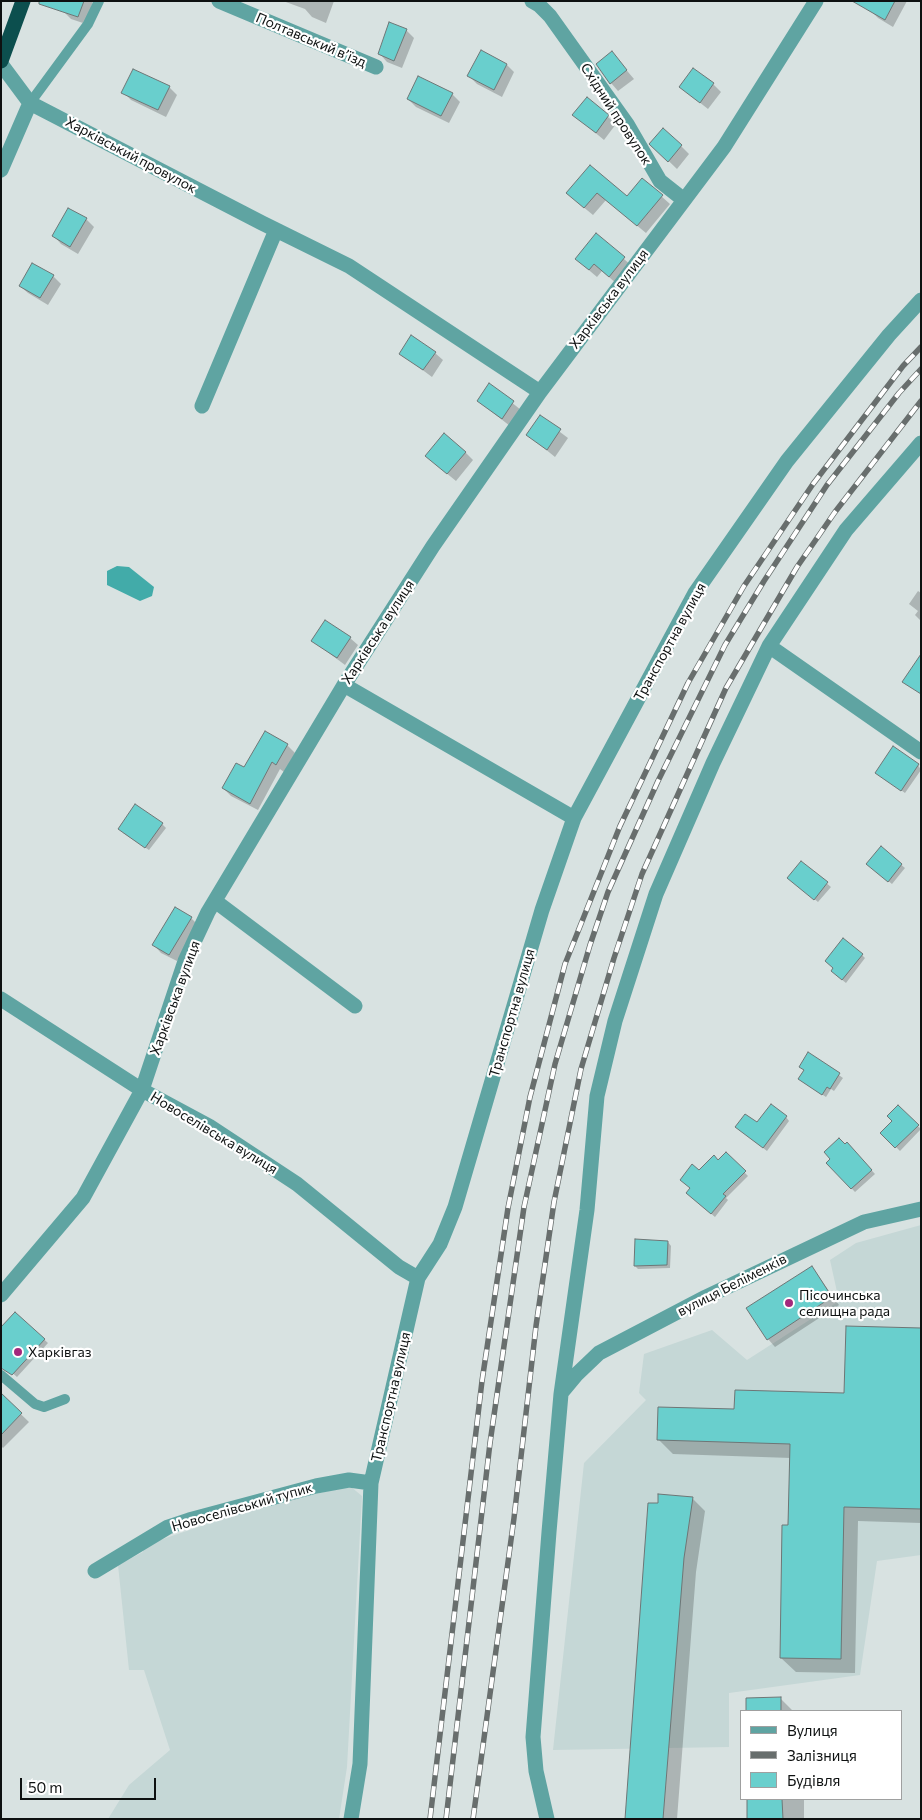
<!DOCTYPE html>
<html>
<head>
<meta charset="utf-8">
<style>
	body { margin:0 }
	#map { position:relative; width:922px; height:1820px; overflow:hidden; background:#d8e2e1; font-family:Commissioner,sans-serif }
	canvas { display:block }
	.frame { position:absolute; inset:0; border:2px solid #0e1111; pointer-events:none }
	.legend { position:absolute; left:740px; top:1710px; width:162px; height:90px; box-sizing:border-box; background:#fff; border:1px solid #9fa0a0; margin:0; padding:6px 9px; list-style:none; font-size:15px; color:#0e1111 }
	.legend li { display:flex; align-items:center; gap:10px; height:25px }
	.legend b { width:25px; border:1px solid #9fa0a0 }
	.scale { position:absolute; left:20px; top:1778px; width:136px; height:22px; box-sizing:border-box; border:2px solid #0e1111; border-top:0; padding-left:6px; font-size:15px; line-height:18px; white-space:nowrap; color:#0e1111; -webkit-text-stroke:4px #fff; paint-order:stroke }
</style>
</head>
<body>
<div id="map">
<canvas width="922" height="1820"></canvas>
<div class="frame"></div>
<ul class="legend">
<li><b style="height:6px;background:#5fa4a2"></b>Вулиця</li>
<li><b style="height:6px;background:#686e6d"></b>Залізниця</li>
<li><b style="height:14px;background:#69cfcd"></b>Будівля</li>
</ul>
<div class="scale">50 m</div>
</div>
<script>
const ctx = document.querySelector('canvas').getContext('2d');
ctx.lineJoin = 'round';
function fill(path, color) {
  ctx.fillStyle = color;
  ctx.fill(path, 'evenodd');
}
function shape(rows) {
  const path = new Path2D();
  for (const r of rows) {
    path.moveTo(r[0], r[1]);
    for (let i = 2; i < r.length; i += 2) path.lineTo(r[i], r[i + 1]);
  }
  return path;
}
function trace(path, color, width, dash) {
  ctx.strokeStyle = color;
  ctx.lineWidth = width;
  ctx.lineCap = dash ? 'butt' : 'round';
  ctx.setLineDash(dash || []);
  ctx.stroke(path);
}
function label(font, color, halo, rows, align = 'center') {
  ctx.font = font + ' Commissioner,sans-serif';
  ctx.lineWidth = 4.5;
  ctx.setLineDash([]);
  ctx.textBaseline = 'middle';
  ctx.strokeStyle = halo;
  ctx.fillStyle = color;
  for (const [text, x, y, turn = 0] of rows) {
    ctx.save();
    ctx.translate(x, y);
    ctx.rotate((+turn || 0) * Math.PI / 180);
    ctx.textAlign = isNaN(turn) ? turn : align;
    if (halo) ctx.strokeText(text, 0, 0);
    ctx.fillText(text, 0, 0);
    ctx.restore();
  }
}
fill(shape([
	[921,1225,921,1555,877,1561,860,1675,729,1693,729,1747,553,1750,584,1463,646,1400,639,1393,644,1354,712,1330,747,1360,839,1301,830,1260,856,1243],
	[350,1486,362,1496,347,1767,339,1819,108,1819,129,1785,170,1750,144,1670,129,1670,118,1565,143,1552,142,1546,255,1508]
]), '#c5d7d6');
fill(shape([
	[117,566,129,567,154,587,152,596,140,601,107,585,107,571]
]), '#42aba9');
fill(shape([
	[67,1,93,1,86,24,71,19,63,11],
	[283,1,334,1,326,23,312,17,305,9],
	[874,1,907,1,893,27,878,18,870,10],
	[406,30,414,38,402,68,387,62,380,54],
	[612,53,634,79,618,91,611,83],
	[507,65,514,72,502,97,477,84,469,76],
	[713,84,721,92,708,109,680,87],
	[169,87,177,95,166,117,131,100,123,92],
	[452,94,460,102,449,123,416,107,408,99],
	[587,99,616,124,604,140,574,115],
	[651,144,681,146,689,154,677,169],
	[590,167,627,198,642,179,670,204,646,233,606,200,593,215,576,201],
	[86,219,94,227,78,254,61,244,54,236],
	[596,235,632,266,617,284,602,271,597,277,584,266],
	[53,276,61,284,48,305,28,293,20,286],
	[435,353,443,360,432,377,401,354],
	[490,385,521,410,510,426,478,401],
	[540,417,568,438,555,457,528,435],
	[465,452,473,460,456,481,434,463],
	[918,591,921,593,921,621,915,615,918,611,909,604],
	[350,638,358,645,345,665,313,641],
	[265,732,287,745,295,753,284,772,280,769,258,810,231,796,223,788,244,769],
	[918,765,921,770,905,793,877,773],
	[162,824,166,828,149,850,123,833],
	[881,848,905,868,892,884,871,867],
	[801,862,831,887,818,902,792,881],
	[191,918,199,926,177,961,161,953,154,945],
	[862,955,865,958,846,983,836,975],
	[809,1054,843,1078,834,1091,831,1089,826,1097,803,1082,805,1071,800,1067],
	[898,1107,921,1129,900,1151,882,1133,894,1121],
	[786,1117,789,1121,767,1151,740,1130],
	[847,1144,875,1174,855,1192,827,1163],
	[726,1154,748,1176,726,1198,728,1200,715,1217,691,1197,699,1172,718,1162],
	[668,1242,671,1246,670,1268,638,1269,635,1266],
	[812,1267,839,1305,775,1347,768,1339],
	[15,1313,48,1343,17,1377,1,1363],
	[921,1329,921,1523,858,1521,855,1673,796,1672,781,1658,791,1458,673,1454,658,1439,735,1410,845,1395],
	[1,1395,29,1422,3,1448,1,1446],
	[692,1498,705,1511,696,1572,677,1819,626,1819],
	[780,1698,793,1711,747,1711,747,1699],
	[748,1799,804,1799,804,1819,749,1819]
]), '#0003');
const building = shape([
	[39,1,84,1,78,17,39,4,39,1],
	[852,1,895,1,885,20,852,1],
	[389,22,407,29,394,61,378,54,389,22],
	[481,50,507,64,494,90,467,76,481,50],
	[612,51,627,70,610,84,596,64,612,51],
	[693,68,714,83,700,103,679,87,693,68],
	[133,69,170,86,158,110,121,93,133,69],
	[418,76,453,93,441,116,407,99,418,76],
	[587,97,609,115,596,133,572,115,587,97],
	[663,128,682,145,668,162,649,144,663,128],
	[590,165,627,196,642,178,663,195,637,226,597,193,584,208,566,193,590,165],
	[68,208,87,218,70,247,52,236,68,208],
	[596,233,625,257,609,277,594,264,589,270,575,259,596,233],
	[32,263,54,275,40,298,19,286,32,263],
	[411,335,436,352,423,370,399,354,411,335],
	[489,383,514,401,502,419,477,401,489,383],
	[540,415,561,429,547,450,526,435,540,415],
	[444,433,466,452,447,474,425,456,444,433],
	[325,620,351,637,337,658,311,641,325,620],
	[921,654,921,694,902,682,921,654],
	[265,731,288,744,276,765,272,762,250,804,222,788,236,763,244,767,265,731],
	[893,746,919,764,901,791,875,773,893,746],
	[135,804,163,823,145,848,118,829,135,804],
	[881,846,902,864,888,882,866,864,881,846],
	[801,861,828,882,814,900,787,878,801,861],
	[175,907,192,917,169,955,152,945,175,907],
	[843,938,863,954,842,980,831,971,833,968,825,961,843,938],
	[808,1052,840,1073,830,1089,827,1087,822,1095,798,1079,804,1070,799,1067,808,1052],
	[771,1104,787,1116,763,1148,735,1127,745,1114,757,1122,771,1104],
	[898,1105,919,1125,895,1148,880,1133,892,1121,887,1116,898,1105],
	[839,1138,845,1144,847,1142,872,1170,851,1189,826,1163,830,1159,824,1152,839,1138],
	[726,1152,746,1171,723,1194,726,1196,711,1214,686,1193,690,1188,680,1180,692,1164,699,1170,714,1155,718,1160,726,1152],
	[635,1239,668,1241,667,1265,634,1266,635,1239],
	[812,1266,832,1297,767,1340,746,1308,812,1266],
	[15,1312,45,1339,12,1375,1,1368,1,1327,15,1312],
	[846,1326,921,1328,921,1509,844,1507,841,1659,780,1658,782,1525,788,1525,790,1444,657,1440,658,1407,734,1409,735,1390,844,1393,846,1326],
	[1,1393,22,1413,1,1435,1,1393],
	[658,1494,693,1497,684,1558,663,1819,625,1819,648,1503,658,1503,658,1494],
	[781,1697,781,1711,746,1711,746,1698,781,1697],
	[747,1799,782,1799,783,1819,747,1819,747,1799]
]);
fill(building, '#69cfcd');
trace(building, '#6e7676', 1);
trace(shape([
	[30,103,88,24,99,1],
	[1,1375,35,1404,44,1407,65,1399]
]), '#5fa4a2', 10);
trace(shape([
	[219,1,376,67],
	[532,1,539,5,550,16,627,124,660,181,684,200],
	[1,64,30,103,262,223,349,266,540,392],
	[1,170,30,103],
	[202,406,276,230],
	[769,646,921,752],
	[344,685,574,818],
	[215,901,355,1006],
	[1,999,142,1090,209,1126,297,1184,399,1267,418,1278],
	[1,1295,83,1198,142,1090,185,961,208,912,344,685,433,546,540,392,724,147,816,1],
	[562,1392,577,1374,599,1353,706,1297,864,1222,921,1209],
	[95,1571,168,1527,189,1520,316,1486,349,1480,371,1483],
	[351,1819,360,1764,371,1483,418,1278,440,1244,455,1207,542,910,574,818,695,593,787,461,889,335,921,300],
	[547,1819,536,1771,533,1737,549,1532,561,1394,587,1210,597,1096,615,1021,656,894,713,763,769,646,846,530,921,443]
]), '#5fa4a2', 15);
trace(shape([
	[1,61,23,1]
]), '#0c4f4e', 15);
const rail = shape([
	[430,1819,482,1381,508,1208,530,1097,565,964,620,826,688,683,744,586,813,484,903,366,921,347],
	[446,1819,490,1443,524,1207,555,1064,590,945,608,892,658,781,725,645,764,581,827,485,899,393,921,369],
	[473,1819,514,1518,536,1326,554,1202,581,1069,614,958,642,874,726,688,797,567,835,512,921,401]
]);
trace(rail, '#686e6d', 5.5);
trace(rail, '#fff', 4, [11]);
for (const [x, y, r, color] of [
	[789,1303,5,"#a3287c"],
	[18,1352,5,"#a3287c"]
]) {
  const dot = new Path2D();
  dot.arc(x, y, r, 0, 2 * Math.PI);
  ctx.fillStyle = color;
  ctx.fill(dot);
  trace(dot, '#fff', 2);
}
label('14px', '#0e1111', '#fff', [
	["Полтавський в’їзд",311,40,23],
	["Східний провулок",616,114,57],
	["Харківський провулок",131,155,28],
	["Харківська вулиця",609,299,-53],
	["Харківська вулиця",378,632,-57],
	["Транспортна вулиця",670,642,-61],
	["Харківська вулиця",175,998,-70],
	["Транспортна вулиця",512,1013,-74],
	["Новоселівська вулиця",214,1133,31],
	["вулиця Беліменків",732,1285,-27],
	["Транспортна вулиця",391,1397,-77],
	["Новоселівський тупик",242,1507,-16]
]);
label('14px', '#0e1111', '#fff', [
	["Пісочинська",799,1295],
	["селищна рада",799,1311],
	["Харківгаз",28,1352]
], 'left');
</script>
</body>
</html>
